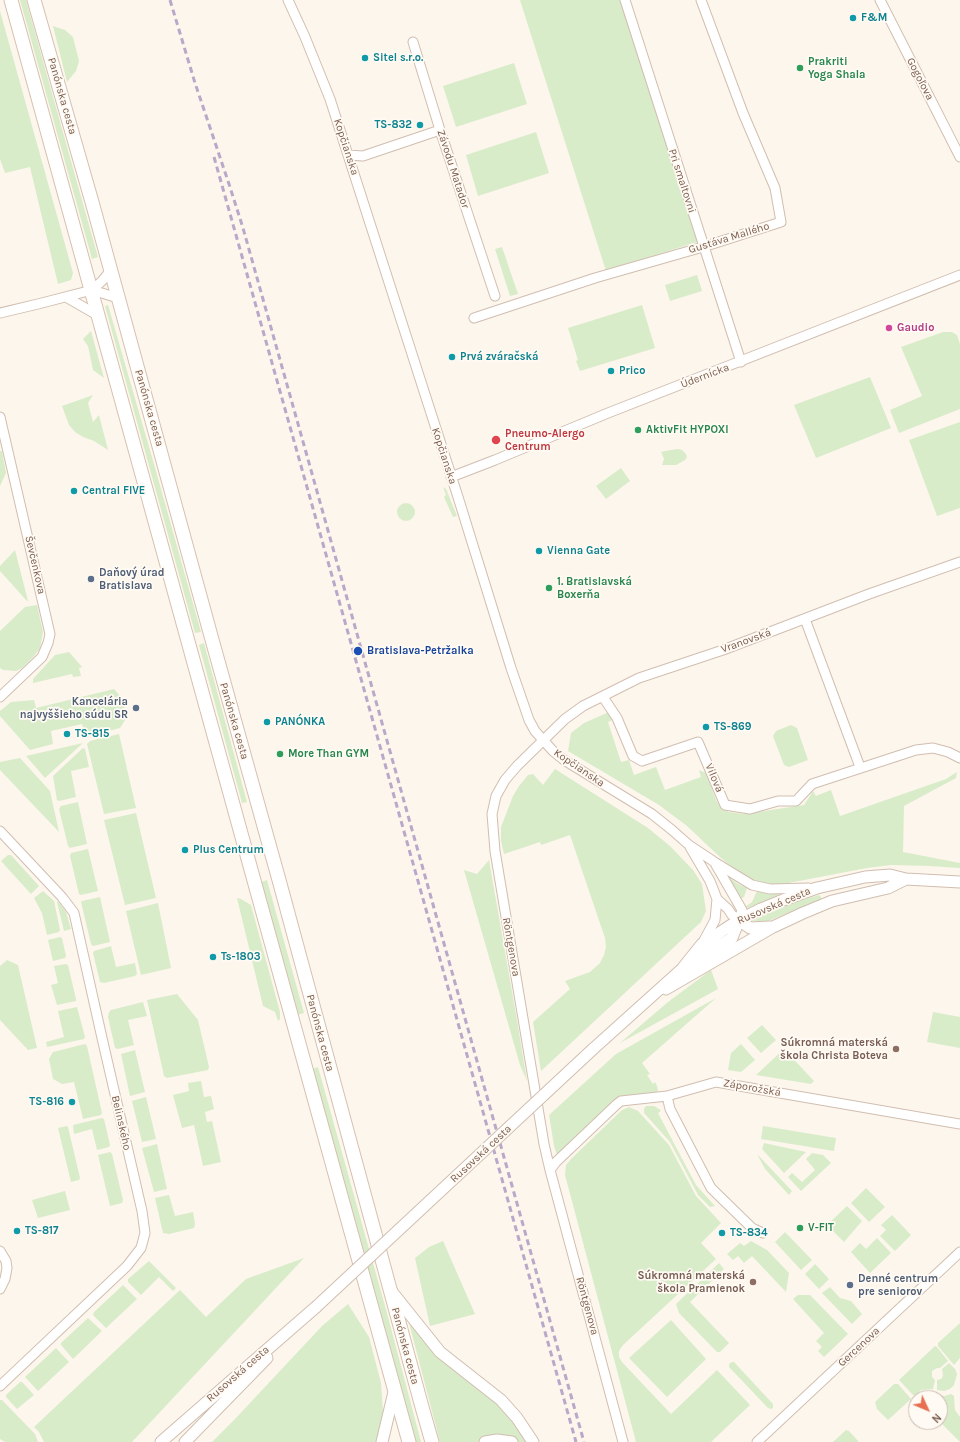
<!DOCTYPE html>
<html>
<head>
<meta charset="utf-8">
<style>
	body { margin:0 }
	#map { position:relative; width:960px; height:1442px; overflow:hidden; background:#fdf6ec; font-family:Karla,sans-serif }
	canvas { display:block }
	.north { position:absolute; left:908px; top:1390px; width:40px; height:40px; box-sizing:border-box; background:#fffaf3; border:1px solid #cabbb1; border-radius:50%; rotate:134deg; font-size:11px; font-weight:700; line-height:16px; text-align:center; color:#7a5c4d }
	.north::after { content:''; display:block; margin:auto; width:14px; height:18px; background:#e76f51; clip-path:polygon(50% 0,100% 100%,50% 72%,0 100%) }
</style>
</head>
<body>
<div id="map">
<canvas width="960" height="1442"></canvas>
<div class="north">N</div>
</div>
<script>
const ctx = document.querySelector('canvas').getContext('2d');
ctx.lineJoin = 'round';
function fill(path, color) {
  ctx.fillStyle = color;
  ctx.fill(path, 'evenodd');
}
function shape(rows) {
  const path = new Path2D();
  for (const r of rows) {
    if (r.length === 3) {
      path.moveTo(r[0] + r[2], r[1]);
      path.arc(r[0], r[1], r[2], 0, 2 * Math.PI);
      continue;
    }
    path.moveTo(r[0], r[1]);
    for (let i = 2; i < r.length; i += 2) path.lineTo(r[i], r[i + 1]);
  }
  return path;
}
function trace(path, color, width, dash) {
  ctx.strokeStyle = color;
  ctx.lineWidth = width;
  ctx.lineCap = dash ? 'butt' : 'round';
  ctx.setLineDash(dash || []);
  ctx.stroke(path);
}
function label(font, color, halo, rows, align = 'center') {
  ctx.font = font + ' Karla,sans-serif';
  ctx.lineWidth = 3.5;
  ctx.setLineDash([]);
  ctx.textBaseline = 'middle';
  ctx.strokeStyle = halo;
  ctx.fillStyle = color;
  for (const [text, x, y, turn = 0] of rows) {
    ctx.save();
    ctx.translate(x, y);
    ctx.rotate((+turn || 0) * Math.PI / 180);
    ctx.textAlign = isNaN(turn) ? turn : align;
    if (halo) ctx.strokeText(text, 0, 0);
    ctx.fillText(text, 0, 0);
    ctx.restore();
  }
}
fill(shape([
	[20,0,26,0,80,193,98,257,92,259],
	[520,0,626,0,700,241,606,271],
	[0,11,73,273,71,280,58,284,30,167,5,173,0,159],
	[53,26,65,30,73,37,79,61,76,71,67,82],
	[514,63,527,104,456,127,443,86],
	[536,132,549,173,478,196,466,155],
	[502,247,518,294,510,296,495,249],
	[697,275,702,291,670,301,665,285],
	[108,305,156,471,201,632,195,633,105,306],
	[642,305,655,348,580,371,576,361,578,360,568,328],
	[91,331,104,378,93,370,88,346,83,339],
	[943,332,952,332,957,335,960,344,960,409,899,433,890,410,922,396,901,347],
	[870,377,891,428,816,458,794,405],
	[93,395,88,403,93,422,99,415,108,450,94,441,83,437,75,432,69,425,62,406],
	[960,422,960,508,937,516,909,440],
	[678,449,682,450,686,454,687,457,685,460,676,465,662,465,664,459,661,452,665,451],
	[0,451,2,451,6,473,0,486],
	[621,468,630,481,606,499,596,486],
	[443,487,446,489,457,516,453,517,444,497,446,495],
	[406,512,9],
	[15,550,28,601,27,601,0,571,0,566],
	[37,605,43,632,40,648,34,656,22,668,16,671,3,670,0,668,0,631,25,607],
	[204,643,247,802,242,803,199,645],
	[69,652,82,667,79,668,81,676,73,677,72,674,33,683,33,679,55,655],
	[114,689,121,697,127,717,120,728,86,737,82,724,51,731,53,744,30,750,0,716,0,711,11,702,34,700,36,708],
	[609,712,615,719,608,722,621,762,629,760,634,775,656,767,665,790,701,777,699,770,706,773,716,800,720,807,729,812,744,814,804,805,813,791,816,796,831,790,840,816,946,779,957,772,956,778,904,806,903,852,960,863,960,868,929,866,891,865,867,868,778,885,765,884,745,877,721,858,687,826,659,805,568,751,571,733,584,723],
	[791,725,797,728,808,760,789,767,784,765,773,736,776,731],
	[119,734,136,808,104,814,87,744,90,741],
	[83,743,45,778,26,756],
	[83,748,85,749,89,767,71,771,76,797,59,801,57,800,53,776],
	[20,758,50,791,59,832,0,770,0,762],
	[555,769,648,828,670,846,693,870,702,884,706,911,701,922,541,1071,533,1022,570,989,565,981,590,972,600,963,604,955,606,947,605,938,570,835,541,845,540,842,504,854,501,841,501,827,513,796,519,786,528,775,533,774,543,785],
	[78,802,87,844,70,848,68,846,59,809,61,806],
	[136,813,156,898,125,905,104,820],
	[88,849,98,891,81,895,79,894,70,856,71,853],
	[8,855,11,855,39,886,31,894,1,861],
	[489,860,517,1020,527,1081,520,1065,464,870,477,874],
	[731,879,738,884,747,888,744,897,740,899,729,880],
	[267,880,304,1013,297,1015,261,882],
	[43,891,54,901,60,930,59,932,47,935,42,913,34,898],
	[757,891,777,893,778,895,746,909,745,907,752,902],
	[819,895,821,897,821,899,766,922,761,923,753,921,783,906],
	[100,897,110,942,93,946,91,944,81,902,82,901],
	[237,898,241,899,251,905,280,1012,280,1019,278,1021,275,1012,263,1006],
	[58,901,66,912,71,929,64,931,57,902],
	[158,903,171,968,141,975,126,911],
	[60,937,62,938,66,956,65,958,53,961,48,940],
	[111,946,116,967,135,963,137,974,135,976,104,983,100,982,93,953,94,951],
	[7,960,18,965,37,1048,28,1050,0,1020,0,966],
	[66,964,68,965,76,999,76,1001,57,1005,51,985,58,983,54,966],
	[711,970,718,989,620,1043,668,1002],
	[177,994,198,1020,209,1067,208,1070,167,1078,164,1076,147,1000],
	[716,998,642,1063,650,1074,647,1075,653,1084,655,1082,657,1086,658,1091,656,1093,621,1098,557,1155,554,1146,549,1115,616,1054],
	[143,1002,147,1016,128,1020,134,1045,118,1049,115,1048,108,1017,109,1012,111,1010],
	[77,1007,85,1037,84,1039,47,1047,46,1042,64,1037,58,1011],
	[933,1012,960,1017,960,1048,927,1042],
	[762,1025,776,1040,761,1053,747,1038],
	[85,1044,87,1046,102,1113,101,1115,83,1119,74,1082,62,1084,53,1079,49,1059,53,1052],
	[741,1044,755,1060,741,1072,728,1070,731,1053],
	[784,1049,814,1081,811,1084,756,1075],
	[135,1050,145,1092,130,1096,121,1054],
	[318,1067,387,1313,421,1442,415,1442,312,1069],
	[201,1081,204,1097,211,1096,214,1109,205,1112,207,1122,212,1121,221,1162,203,1166,194,1125,182,1128,173,1095,189,1091,188,1083],
	[146,1097,156,1139,142,1142,132,1101],
	[646,1106,654,1106,659,1109,661,1111,658,1113,696,1185,715,1206,710,1207,698,1195,670,1142,644,1113,644,1109],
	[629,1107,638,1111,669,1145,696,1196,721,1223,701,1243,716,1259,623,1345,619,1351,619,1357,622,1362,671,1414,717,1370,750,1405,711,1442,636,1442,565,1175,566,1165,572,1158,622,1110],
	[102,1118,104,1119,110,1145,109,1147,97,1150,92,1129,74,1134,73,1125],
	[67,1126,68,1127,80,1178,79,1180,71,1182,58,1128],
	[763,1126,836,1138,834,1151,761,1139],
	[764,1143,806,1152,784,1173,762,1149],
	[157,1144,167,1189,154,1192,142,1148],
	[110,1152,112,1154,123,1200,122,1203,110,1206,98,1155],
	[812,1153,823,1155,831,1163,801,1191,788,1177,792,1173,802,1182,815,1170,806,1159],
	[757,1154,792,1191,789,1195,765,1169],
	[866,1188,885,1207,869,1222,851,1203],
	[65,1191,70,1210,38,1218,32,1200],
	[169,1195,175,1216,193,1212,195,1224,194,1228,169,1234,163,1233,155,1198],
	[847,1206,862,1221,844,1242,827,1225],
	[892,1215,911,1235,895,1251,880,1236,886,1230,881,1225],
	[785,1232,812,1260,801,1270,775,1242],
	[877,1238,891,1253,870,1273,851,1252,860,1243,866,1249],
	[443,1241,475,1314,430,1326,415,1258,429,1247],
	[751,1241,767,1250,789,1273,786,1292,752,1256,744,1263,738,1256,733,1260,727,1254,740,1243,744,1246],
	[304,1258,132,1442,44,1442,39,1432,34,1427,180,1290,206,1317,246,1279],
	[149,1261,176,1288,173,1291,159,1277,141,1295,128,1282,128,1279],
	[719,1263,724,1269,690,1302,729,1343,720,1352,717,1352,679,1313,676,1304],
	[815,1264,829,1279,819,1289,805,1274],
	[123,1285,137,1299,106,1328,93,1315,94,1312],
	[830,1287,840,1298,851,1301,862,1314,852,1324,822,1293],
	[798,1295,810,1295,848,1334,824,1357,818,1351,822,1347,816,1341,824,1333,793,1299],
	[348,1304,369,1337,381,1383,383,1412,380,1434,376,1442,212,1442,235,1419,322,1326],
	[88,1318,102,1331,73,1359,61,1345,61,1343],
	[408,1319,499,1405,528,1442,440,1442],
	[671,1320,706,1359,667,1397,629,1358],
	[960,1323,960,1358,954,1365,938,1346,938,1343],
	[935,1346,937,1347,948,1361,940,1368,937,1368,932,1371,932,1377,935,1380,933,1389,921,1390,916,1395,913,1395,899,1380],
	[56,1348,69,1362,38,1391,25,1377],
	[732,1362,734,1362,773,1404,773,1408,771,1409,768,1408,729,1367,729,1364],
	[949,1363,955,1369,957,1374,954,1385,950,1389,944,1391,937,1390,937,1380,941,1379,943,1376,942,1369],
	[20,1382,22,1382,34,1395,17,1409,6,1397,6,1395],
	[894,1384,898,1384,911,1399,888,1420,877,1409,875,1402],
	[933,1391,938,1395,945,1396,951,1394,954,1396,955,1410,960,1417,960,1442,940,1422,940,1398,920,1398],
	[0,1400,2,1400,35,1434,38,1442,5,1442,0,1439],
	[846,1430,849,1431,859,1442,833,1442]
]), '#d8ecc9');
const minor = shape([
	[288,0,305,37,330,99,458,497,511,668,529,720,535,731,553,751,564,760,652,814,672,830,689,845,716,863,752,885,770,889,809,888],
	[625,0,741,362],
	[880,0,960,157],
	[413,42,440,130,495,296],
	[348,155,363,156,440,130],
	[92,290,118,298],
	[66,297,99,316],
	[0,313,38,304,92,290,102,281,111,270],
	[474,318,595,278,703,247,781,222,775,188,743,113,701,0],
	[0,417,50,634,48,643,42,657,0,697],
	[451,477,495,460,608,413,960,275],
	[805,619,860,767],
	[603,697,617,718,633,756,642,761,698,742,725,805,750,809,778,801,796,801,812,784,916,750,933,748,948,752,960,758],
	[0,831,62,897,74,913,102,1038,142,1211,145,1233,141,1248,127,1266,0,1386],
	[690,847,710,881,717,899,728,909,732,915,739,920,742,910,716,865],
	[702,944,715,920,717,899],
	[667,1096,670,1109,711,1188,752,1228,763,1233],
	[550,1170,556,1162,617,1104,621,1101,667,1096,716,1082,960,1124],
	[0,1251,6,1261,7,1268,5,1279,0,1289],
	[623,1442,550,1170,544,1144,495,851,492,814,496,796,505,780,517,766,565,719,583,706,639,678,723,650,869,594,960,562],
	[757,1442,960,1252]
]);
const tertiary = shape([
	[739,920,750,928,770,927],
	[688,965,732,938,739,920],
	[666,989,773,927,803,913,832,901,888,888,906,879],
	[593,1049,682,969,702,944,739,920,761,909,783,900,817,888,865,877,890,875,906,879,960,882],
	[392,1292,440,1352,501,1400,517,1418,533,1442],
	[161,1442,316,1307],
	[185,1442,267,1358],
	[382,1442,394,1392],
	[485,1442,497,1440,512,1442]
]);
const secondary = shape([
	[11,0,409,1442],
	[34,0,92,202,211,636,279,880,422,1407,432,1442]
]);
trace(minor, '#d1beb0', 11);
trace(tertiary, '#d1beb0', 13);
trace(secondary, '#d6c0b0', 15);
trace(minor, '#fff', 9);
trace(tertiary, '#fff', 11);
trace(secondary, '#fff', 13);
trace(shape([
	[170,0,195,83,229,184,243,228,584,1442],
	[214,157,576,1442]
]), '#b9a8c9', 3, [6, 4]);
const tertiaryBridge = shape([
	[316,1307,593,1049]
]);
trace(tertiaryBridge, '#d1beb0', 13, []);
trace(tertiaryBridge, '#fff', 11);
for (const [x, y, r, color] of [
	[853,18,4,"#0f9aa8"],
	[365,58,4,"#0f9aa8"],
	[800,68,4,"#2e9e5b"],
	[420,125,4,"#0f9aa8"],
	[889,328,4,"#d1479c"],
	[452,357,4,"#0f9aa8"],
	[611,371,4,"#0f9aa8"],
	[638,430,4,"#2e9e5b"],
	[496,440,5,"#e0444e"],
	[74,491,4,"#0f9aa8"],
	[539,551,4,"#0f9aa8"],
	[91,579,4,"#5c6f8a"],
	[549,588,4,"#2e9e5b"],
	[358,651,5,"#1a4fb4"],
	[136,708,4,"#5c6f8a"],
	[267,722,4,"#0f9aa8"],
	[706,727,4,"#0f9aa8"],
	[67,734,4,"#0f9aa8"],
	[280,754,4,"#2e9e5b"],
	[185,850,4,"#0f9aa8"],
	[213,957,4,"#0f9aa8"],
	[896,1049,4,"#8d6e63"],
	[72,1102,4,"#0f9aa8"],
	[800,1228,4,"#2e9e5b"],
	[17,1231,4,"#0f9aa8"],
	[722,1233,4,"#0f9aa8"],
	[753,1282,4,"#8d6e63"],
	[850,1285,4,"#5c6f8a"]
]) {
  const dot = new Path2D();
  dot.arc(x, y, r, 0, 2 * Math.PI);
  ctx.fillStyle = color;
  ctx.fill(dot);
  trace(dot, '#fffaf3', 1.5);
}
label('bold 11px', '#0d838f', '#fffaf3', [
	["F&M",861,18],
	["Sitel s.r.o.",373,58],
	["TS-832",412,125,"right"],
	["Prvá zváračská",460,357],
	["Prico",619,371],
	["Central FIVE",82,491],
	["Vienna Gate",547,551],
	["PANÓNKA",275,722],
	["TS-869",714,727],
	["TS-815",75,734],
	["Plus Centrum",193,850],
	["Ts-1803",221,957],
	["TS-816",64,1102,"right"],
	["TS-817",25,1231],
	["TS-834",730,1233]
], 'left');
label('bold 11px', '#27864d', '#fffaf3', [
	["Prakriti",808,62],
	["Yoga Shala",808,75],
	["AktivFit HYPOXI",646,430],
	["1. Bratislavská",557,582],
	["Boxerňa",557,595],
	["More Than GYM",288,754],
	["V-FIT",808,1228]
], 'left');
label('11px', '#7a5c4d', '#fffaf3', [
	["Gogoľova",920,79,63],
	["Panónska cesta",62,96,74],
	["Kopčianska",346,147,72],
	["Závodu Matador",453,169,72],
	["Pri smaltovni",682,181,72],
	["Gustáva Mallého",729,238,-17],
	["Údernícka",705,376,-21],
	["Panónska cesta",149,408,74],
	["Kopčianska",444,456,72],
	["Ševčenkova",35,565,77],
	["Vranovská",746,641,-20],
	["Panónska cesta",234,721,74],
	["Kopčianska",579,768,34],
	["Vilová",714,778,67],
	["Rusovská cesta",774,906,-23],
	["Röntgenova",511,947,80],
	["Panónska cesta",320,1033,75],
	["Záporožská",752,1088,10],
	["Belinského",121,1123,77],
	["Rusovská cesta",481,1154,-43],
	["Röntgenova",587,1306,75],
	["Panónska cesta",405,1346,75],
	["Gercenova",859,1347,-43],
	["Rusovská cesta",238,1374,-41]
]);
label('bold 11px', '#b23c85', '#fffaf3', [
	["Gaudio",897,328]
], 'left');
label('bold 11px', '#be3a42', '#fffaf3', [
	["Pneumo-Alergo",505,434],
	["Centrum",505,447]
], 'left');
label('bold 11px', '#4e5e75', '#fffaf3', [
	["Daňový úrad",99,573],
	["Bratislava",99,586],
	["Kancelária",128,702,"right"],
	["najvyššieho súdu SR",128,715,"right"],
	["Denné centrum",858,1279],
	["pre seniorov",858,1292]
], 'left');
label('bold 11px', '#164399', '#fffaf3', [
	["Bratislava-Petržalka",367,651]
], 'left');
label('bold 11px', '#785e54', '#fffaf3', [
	["Súkromná materská",888,1043],
	["škola Christa Boteva",888,1056],
	["Súkromná materská",745,1276],
	["škola Pramienok",745,1289]
], 'right');
</script>
</body>
</html>
